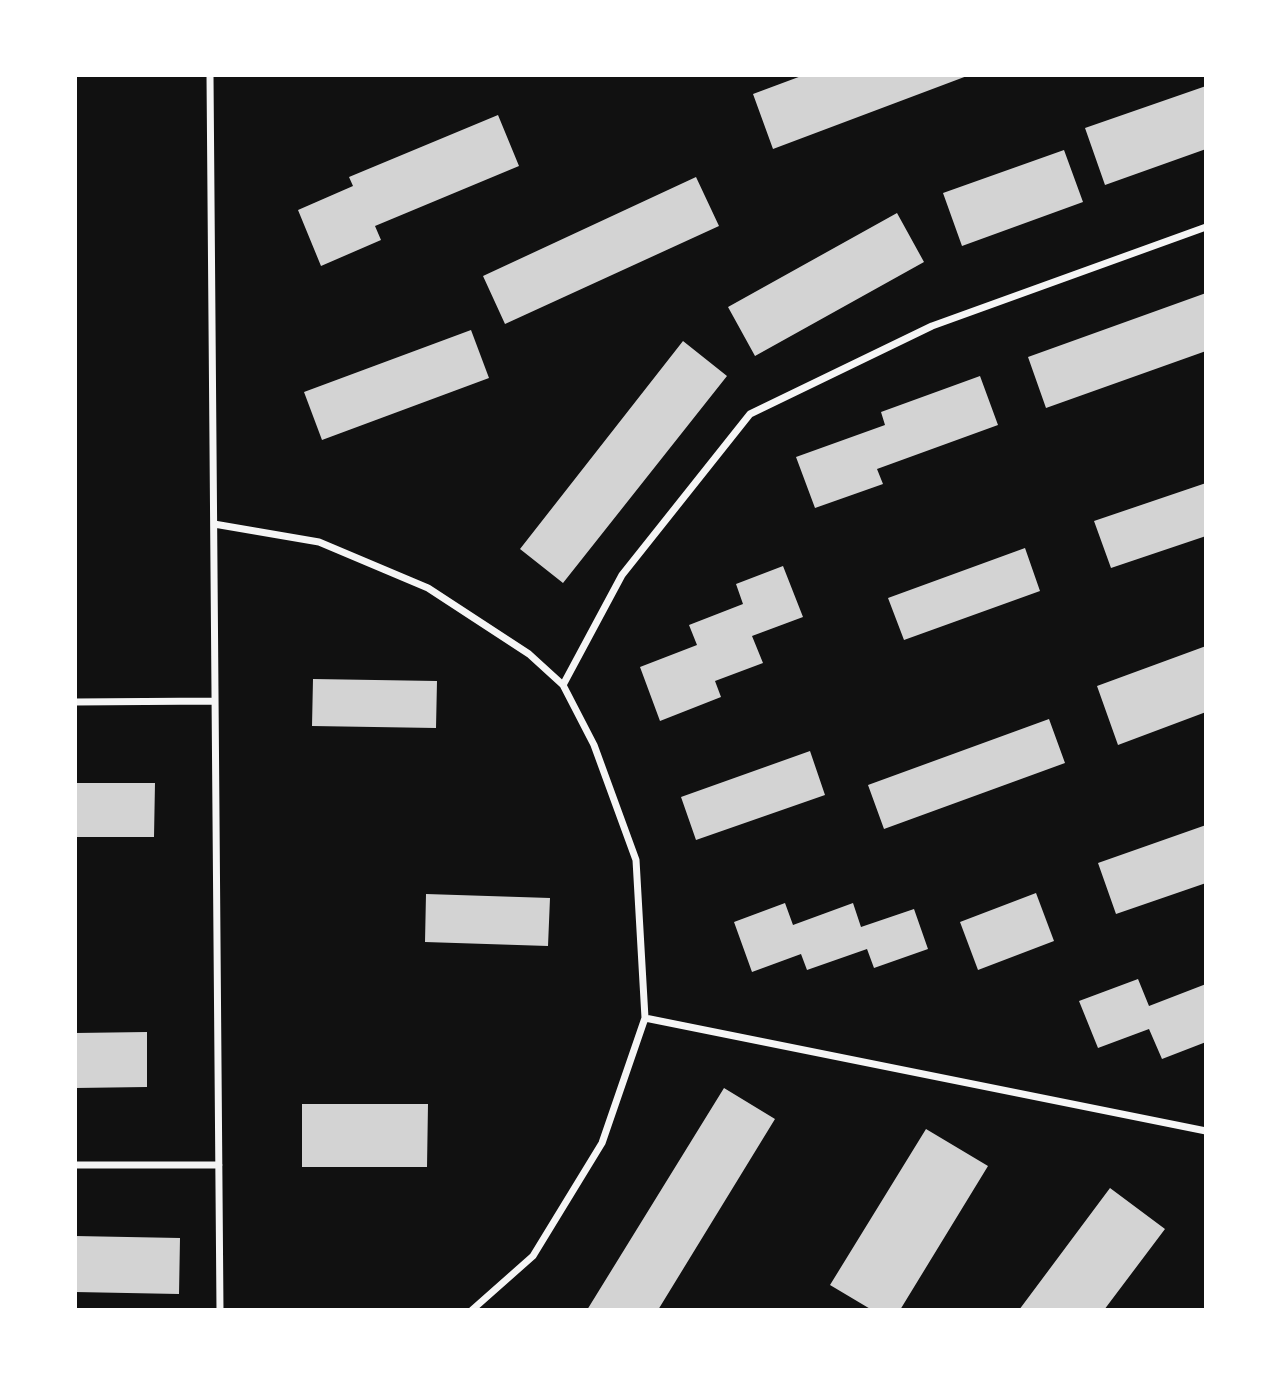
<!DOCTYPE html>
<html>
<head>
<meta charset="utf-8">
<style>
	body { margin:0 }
	#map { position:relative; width:1281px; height:1385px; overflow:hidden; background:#111; font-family:"Alegreya Sans",sans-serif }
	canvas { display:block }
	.frame { position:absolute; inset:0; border:77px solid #fff; pointer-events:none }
</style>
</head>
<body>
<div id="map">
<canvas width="1281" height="1385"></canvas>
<div class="frame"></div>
</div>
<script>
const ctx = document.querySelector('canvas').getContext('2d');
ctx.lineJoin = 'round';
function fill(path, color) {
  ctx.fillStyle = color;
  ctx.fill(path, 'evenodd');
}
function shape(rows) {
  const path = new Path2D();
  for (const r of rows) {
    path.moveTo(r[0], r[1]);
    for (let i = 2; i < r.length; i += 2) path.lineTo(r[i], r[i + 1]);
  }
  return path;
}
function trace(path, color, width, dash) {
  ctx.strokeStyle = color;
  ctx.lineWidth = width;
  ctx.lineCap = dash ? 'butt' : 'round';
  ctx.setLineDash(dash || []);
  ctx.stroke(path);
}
fill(shape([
	[804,75,967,75,967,76,773,149,753,94],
	[1206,86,1206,149,1105,185,1085,128],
	[498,115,519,166,375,226,381,240,321,266,298,210,353,186,349,177],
	[1064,150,1083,202,962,246,943,193],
	[696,177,719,226,505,324,483,276],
	[897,213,924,262,755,356,728,307],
	[1206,293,1206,351,1046,408,1028,357],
	[471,330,489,378,322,440,304,392],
	[683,341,727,376,563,583,520,549],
	[980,376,998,425,877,469,883,484,815,508,796,457,885,425,881,412],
	[1206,483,1206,536,1111,568,1094,521],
	[1025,548,1040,591,904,640,888,598],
	[783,566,803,617,752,636,763,663,715,681,721,697,660,721,640,667,697,645,689,625,743,604,736,584],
	[1206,646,1206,712,1118,745,1097,686],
	[313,679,437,681,436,728,312,726],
	[1049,719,1065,763,884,829,868,785],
	[810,751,825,795,696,840,681,797],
	[75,783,155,783,154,837,75,837],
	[1206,825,1206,883,1116,914,1098,863],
	[1036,893,1054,941,978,970,960,922],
	[426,894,550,898,548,946,425,942],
	[785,903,793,925,853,903,861,927,914,909,928,949,874,968,867,949,807,970,801,954,752,972,734,922],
	[1138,979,1149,1006,1206,984,1206,1042,1162,1059,1149,1029,1098,1048,1079,1001],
	[147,1032,147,1087,75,1088,75,1033],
	[724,1088,775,1119,658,1310,587,1310],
	[302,1104,428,1104,427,1167,302,1167],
	[926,1129,988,1166,900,1310,872,1310,830,1285],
	[1110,1188,1165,1229,1104,1310,1019,1310],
	[75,1236,180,1238,179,1294,75,1292]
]), '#d3d3d3');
trace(shape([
	[210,75,220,1310],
	[214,524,319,542,428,588,529,654,563,685,594,745,636,860,645,1018,602,1143,533,1256,472,1310],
	[563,685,622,575,750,414,932,326,1206,227],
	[75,702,215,701],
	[645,1018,1206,1131],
	[75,1165,219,1165]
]), '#f5f5f5', 7);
</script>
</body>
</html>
